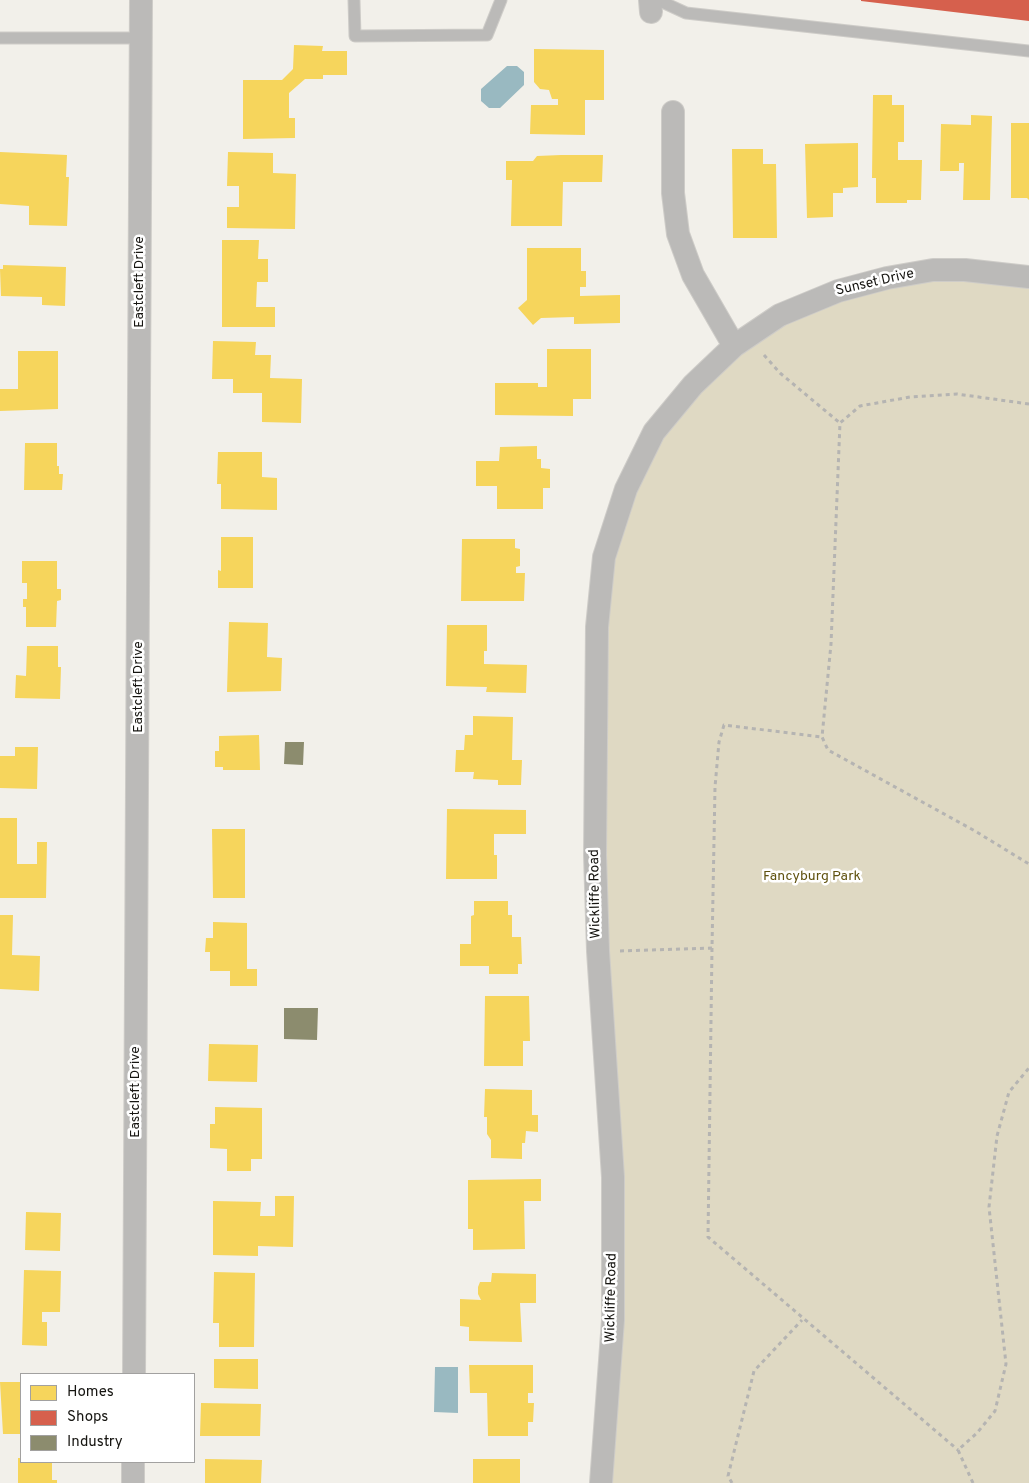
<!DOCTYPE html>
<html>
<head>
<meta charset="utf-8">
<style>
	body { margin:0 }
	#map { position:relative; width:1029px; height:1483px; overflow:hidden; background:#f2f0ea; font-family:Overpass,sans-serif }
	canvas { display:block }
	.legend { position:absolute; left:20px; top:1373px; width:175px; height:90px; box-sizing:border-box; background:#fff; border:1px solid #a2a1a0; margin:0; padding:6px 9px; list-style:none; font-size:15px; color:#161511 }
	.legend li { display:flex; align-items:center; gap:10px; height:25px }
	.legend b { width:25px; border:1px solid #a2a1a0 }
</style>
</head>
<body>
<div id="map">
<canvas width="1029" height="1483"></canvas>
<ul class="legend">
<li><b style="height:14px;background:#f6d55c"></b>Homes</li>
<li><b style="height:14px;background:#d6604d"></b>Shops</li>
<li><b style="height:14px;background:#8c8c6e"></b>Industry</li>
</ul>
</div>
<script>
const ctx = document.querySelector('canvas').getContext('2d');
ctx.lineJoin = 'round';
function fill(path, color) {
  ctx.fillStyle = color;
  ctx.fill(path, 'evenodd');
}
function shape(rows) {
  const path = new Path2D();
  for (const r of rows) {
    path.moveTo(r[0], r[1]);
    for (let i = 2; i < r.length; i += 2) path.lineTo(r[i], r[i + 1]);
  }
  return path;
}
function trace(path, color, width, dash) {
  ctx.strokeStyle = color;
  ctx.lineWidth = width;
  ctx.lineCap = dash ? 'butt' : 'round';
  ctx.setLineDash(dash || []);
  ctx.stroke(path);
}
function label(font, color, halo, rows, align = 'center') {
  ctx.font = font + ' Overpass,sans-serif';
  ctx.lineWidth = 5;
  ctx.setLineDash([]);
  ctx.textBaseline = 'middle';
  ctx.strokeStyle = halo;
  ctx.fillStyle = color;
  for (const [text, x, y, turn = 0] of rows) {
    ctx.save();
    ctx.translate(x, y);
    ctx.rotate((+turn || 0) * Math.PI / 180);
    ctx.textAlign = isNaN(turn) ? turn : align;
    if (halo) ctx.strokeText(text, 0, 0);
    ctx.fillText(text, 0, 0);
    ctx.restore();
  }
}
fill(shape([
	[1029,277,1029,1483,601,1483,613,1320,598,974,604,557,654,432,735,346,887,278]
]), '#dfd9c3');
fill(shape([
	[507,66,517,66,524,72,524,85,500,108,489,108,481,101,481,89],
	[435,1367,458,1367,458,1413,434,1412]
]), '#99b9c1');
fill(shape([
	[294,45,323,46,322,51,347,51,347,75,323,75,323,79,305,79,289,93,289,118,295,118,295,138,243,139,243,80,282,80,293,69],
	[534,49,604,50,604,100,585,100,585,135,530,134,531,105,558,105,558,99,552,99,549,90,540,89,534,82],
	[873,95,892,95,892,105,904,105,904,142,898,142,898,160,922,160,921,200,907,200,907,203,876,203,876,178,872,178],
	[971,115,992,116,990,200,963,200,964,163,959,163,959,171,940,171,941,124,971,125],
	[1011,123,1029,123,1029,200,1027,198,1011,198],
	[858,143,858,187,843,188,843,193,833,193,833,217,807,218,805,144],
	[732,149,763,149,763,164,776,164,777,238,733,238],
	[0,152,67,155,66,177,69,177,67,226,29,225,29,206,0,204],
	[228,152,273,153,273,173,296,174,295,229,227,228,227,207,239,207,239,186,227,186],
	[561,155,603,155,602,182,563,182,562,226,511,226,512,180,506,180,506,161,533,161,537,156],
	[222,240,259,240,258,259,268,259,268,282,257,282,256,307,275,307,275,327,222,327],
	[527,248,581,248,581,271,586,271,586,287,580,287,580,296,620,295,620,323,574,324,574,317,541,318,533,325,518,308,527,300],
	[3,265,66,267,65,306,42,305,42,297,1,296,0,269,3,269],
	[213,341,256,342,255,355,271,355,270,378,302,379,301,423,262,422,262,393,233,393,233,379,212,379],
	[547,349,591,349,591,399,573,399,573,416,495,415,495,383,538,383,538,387,547,387],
	[18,351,58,351,58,409,0,411,0,389,18,389],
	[25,443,57,443,57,466,59,466,59,474,63,474,62,490,24,490],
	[537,446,537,459,541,459,541,468,550,469,550,488,543,488,543,509,497,509,497,486,476,486,476,461,499,461,500,447],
	[218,452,262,452,262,477,277,478,277,510,221,509,221,484,217,484],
	[221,537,253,537,253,588,218,588,218,570,221,571],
	[462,539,515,539,515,548,520,549,520,566,516,567,516,573,525,573,524,601,461,601],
	[22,561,57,561,57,589,61,589,61,600,57,601,56,627,26,627,26,607,23,607,23,599,27,599,27,583,22,583],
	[229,622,268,623,267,657,282,658,281,691,227,692],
	[447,625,487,625,487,651,484,651,484,664,527,665,526,693,486,692,487,687,446,686],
	[27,646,58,646,58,667,61,667,60,699,15,698,16,675,26,676],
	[473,716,513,717,512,760,522,760,521,785,498,785,498,780,473,779,474,772,455,772,456,750,464,750,465,735,473,735],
	[259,735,260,770,223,770,223,767,215,767,215,751,219,751,219,736],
	[15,747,38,747,37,789,0,788,0,756,15,756],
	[447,809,526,810,526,834,494,834,494,855,497,855,497,879,446,879],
	[0,818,17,818,17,864,37,864,37,842,47,842,46,898,0,898],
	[212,829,245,829,245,898,213,898],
	[474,901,508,901,508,915,512,915,512,937,521,937,522,964,518,964,518,974,489,974,489,966,460,966,460,944,471,944,471,916,474,915],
	[0,915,13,915,12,955,40,956,39,991,0,989],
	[213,922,247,923,247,969,257,969,257,986,230,986,230,971,210,971,210,952,205,952,206,938,213,938],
	[485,996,529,996,530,1041,523,1041,523,1066,484,1066],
	[209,1044,258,1045,257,1082,208,1081],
	[485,1089,532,1090,532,1115,538,1115,538,1132,526,1131,525,1143,522,1143,522,1159,491,1158,491,1140,487,1134,487,1117,484,1117],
	[215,1107,262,1108,262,1159,251,1159,251,1171,227,1171,227,1149,210,1148,210,1124,215,1124],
	[541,1179,541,1201,524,1201,525,1249,473,1250,473,1229,468,1229,468,1180],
	[275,1196,294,1196,293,1247,258,1246,258,1256,213,1255,213,1201,261,1202,260,1216,275,1216],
	[26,1212,61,1213,60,1251,25,1250],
	[24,1270,61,1271,60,1312,42,1312,42,1322,47,1322,47,1346,22,1345],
	[214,1272,255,1273,254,1347,219,1347,219,1323,213,1323],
	[492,1273,536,1274,536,1303,520,1303,522,1342,469,1341,469,1327,460,1326,460,1299,481,1300,478,1294,478,1287,480,1282,491,1282],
	[214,1359,258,1359,258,1389,214,1388],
	[469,1365,533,1365,533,1393,528,1393,528,1403,534,1403,533,1422,528,1422,528,1436,488,1436,487,1393,470,1393],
	[0,1382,21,1382,21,1434,3,1434],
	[201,1403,261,1404,260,1436,200,1436],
	[18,1458,21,1458,21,1462,52,1462,52,1480,57,1480,57,1483,18,1483],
	[205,1459,262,1460,261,1483,205,1483],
	[473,1459,520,1459,520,1483,473,1483]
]), '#f6d55c');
fill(shape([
	[861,0,1029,0,1029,21,861,1]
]), '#d6604d');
fill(shape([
	[285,742,304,742,303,765,284,764],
	[284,1008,318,1008,317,1040,284,1039]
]), '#8c8c6e');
const service = shape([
	[354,0,355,36,487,35,501,0],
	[658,0,686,13,1029,51],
	[0,38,142,38]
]);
const minor = shape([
	[650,0,651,12],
	[673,112,673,193,678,234,693,275,734,346],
	[134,1374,141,0],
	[133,1483,133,1462],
	[601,1483,613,1320,613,1177,598,951,595,855,597,627,604,557,626,489,654,432,693,385,734,346,780,315,838,291,887,278,933,270,965,270,1029,277]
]);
trace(service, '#ceccc8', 13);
trace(minor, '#ceccc8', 24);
trace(shape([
	[764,355,780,373,840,423],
	[1029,404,957,394,910,397,860,406,840,423,831,644,822,737,828,750,975,831,1029,864],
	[712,948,708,1237,958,1450],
	[620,951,712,948,715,787,719,742,724,725,822,737],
	[732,1483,728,1476,754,1371,802,1320],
	[973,1483,958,1450,977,1433,995,1411,1006,1364,989,1207,997,1136,1009,1092,1029,1068]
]), '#b5b4b2', 3, [4, 4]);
trace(service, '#bbbab8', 11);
trace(minor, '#bbbab8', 22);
label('14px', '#161511', '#fff', [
	["Eastcleft Drive",140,282,-90],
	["Sunset Drive",875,283,-13],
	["Eastcleft Drive",139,687,-90],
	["Wickliffe Road",596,894,-91],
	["Eastcleft Drive",136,1092,-90],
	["Wickliffe Road",612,1298,-89]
]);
label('14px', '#605210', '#fff', [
	["Fancyburg Park",812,877]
]);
</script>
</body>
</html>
